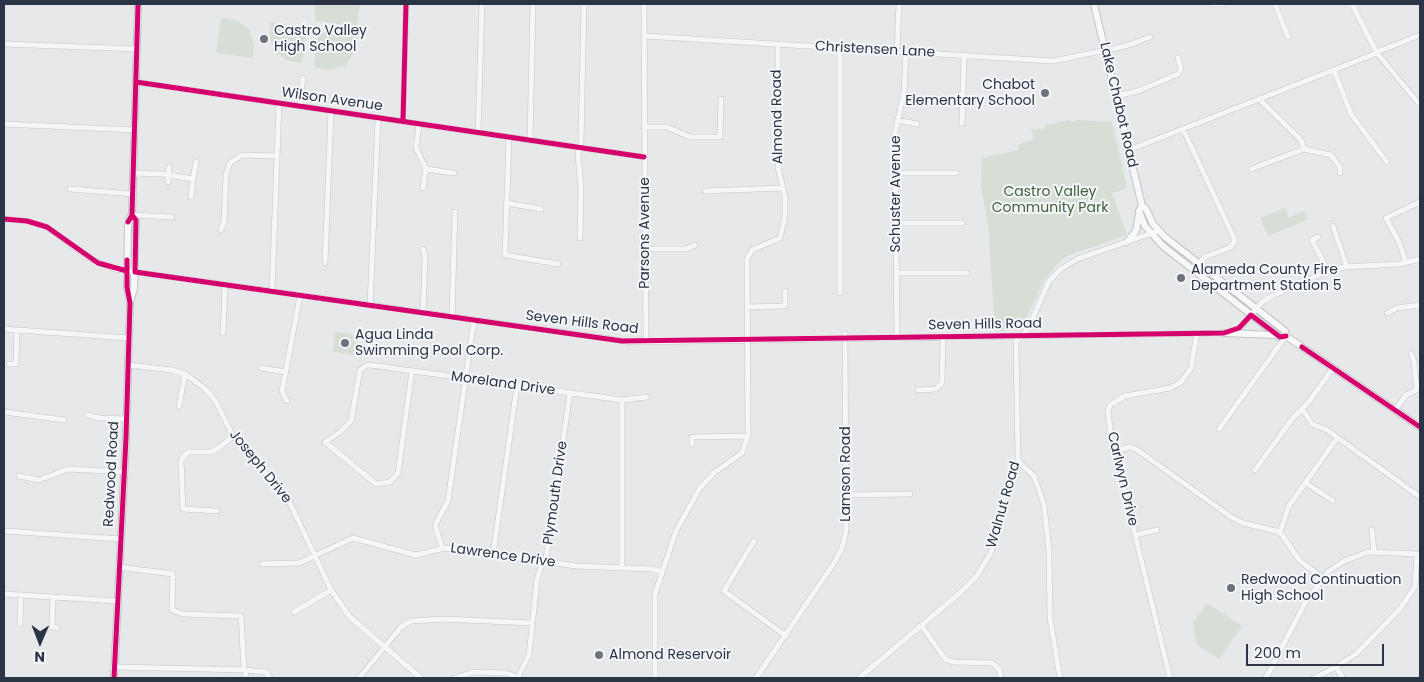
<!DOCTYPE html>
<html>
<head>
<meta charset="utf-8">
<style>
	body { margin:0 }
	#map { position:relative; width:1424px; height:682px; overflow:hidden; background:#e6e8ea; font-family:Poppins,sans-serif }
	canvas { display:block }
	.frame { position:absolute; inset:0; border:5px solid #2b3445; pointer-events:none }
	.north { position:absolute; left:15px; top:617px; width:50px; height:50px; -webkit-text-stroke:4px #f4f6f9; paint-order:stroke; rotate:181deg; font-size:14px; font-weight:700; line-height:20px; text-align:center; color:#2b3445 }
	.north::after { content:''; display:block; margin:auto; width:18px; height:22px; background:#2b3445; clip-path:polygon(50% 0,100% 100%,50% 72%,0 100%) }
	.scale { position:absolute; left:1246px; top:644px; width:138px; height:22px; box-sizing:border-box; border:2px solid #2b3445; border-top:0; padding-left:6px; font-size:15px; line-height:18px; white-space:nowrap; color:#2b3445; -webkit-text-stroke:4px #f4f6f9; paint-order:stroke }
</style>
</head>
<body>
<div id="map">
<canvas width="1424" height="682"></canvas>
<div class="frame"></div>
<div class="north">N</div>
<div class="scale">200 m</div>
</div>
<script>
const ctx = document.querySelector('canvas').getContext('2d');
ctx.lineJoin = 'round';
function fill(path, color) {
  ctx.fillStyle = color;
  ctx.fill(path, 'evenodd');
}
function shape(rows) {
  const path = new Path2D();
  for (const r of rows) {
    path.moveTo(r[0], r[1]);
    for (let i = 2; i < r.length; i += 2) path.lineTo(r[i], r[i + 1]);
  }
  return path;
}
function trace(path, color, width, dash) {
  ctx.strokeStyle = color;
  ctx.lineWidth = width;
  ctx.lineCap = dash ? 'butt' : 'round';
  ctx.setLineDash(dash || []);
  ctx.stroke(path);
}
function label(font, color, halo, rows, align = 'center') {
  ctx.font = font + ' Poppins,sans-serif';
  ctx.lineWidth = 4;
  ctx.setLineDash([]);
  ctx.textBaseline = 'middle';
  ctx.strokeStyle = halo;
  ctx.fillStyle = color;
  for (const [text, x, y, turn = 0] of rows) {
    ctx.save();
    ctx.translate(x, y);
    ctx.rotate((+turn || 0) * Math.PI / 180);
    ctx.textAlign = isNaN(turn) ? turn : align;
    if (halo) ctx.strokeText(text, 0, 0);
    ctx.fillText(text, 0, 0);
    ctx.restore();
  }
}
fill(shape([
	[315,4,360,4,357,27,315,21],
	[221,18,235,20,249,29,254,44,253,58,216,53],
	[271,22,307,28,302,63,288,61,275,52,269,36],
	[318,32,358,36,356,49,346,65,328,70,314,67],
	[1070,120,1071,122,1079,120,1112,122,1127,188,1112,193,1127,235,1067,256,1056,265,1045,279,1022,327,1018,330,995,331,988,224,981,186,982,158,1018,150,1018,145,1034,139,1031,129,1045,129,1045,125],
	[1285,208,1289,218,1304,211,1307,220,1268,236,1260,218],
	[335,332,352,334,362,356,333,352],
	[1207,603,1242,626,1219,659,1197,645,1193,623]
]), '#d6ded6');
const minor = shape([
	[644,4,646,342],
	[1213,4,1223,4],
	[1275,4,1288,37],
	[1352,4,1377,53,1420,105],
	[644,36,1053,61,1126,46,1150,37],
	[4,44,137,49],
	[897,51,899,4],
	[1377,52,1420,35],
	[1334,70,1351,114,1387,162],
	[136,82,644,157],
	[1116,96,1138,91,1178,74,1181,69,1178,58],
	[1259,99,1301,140,1304,149],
	[300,106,303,78],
	[897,120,917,124],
	[403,121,406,4],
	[962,123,964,55],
	[4,124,135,130],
	[419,125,416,148,426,169,423,188],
	[644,127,667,127,690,137,720,137,721,99],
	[1183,129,1235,240,1231,247,1205,257,1193,269],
	[478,132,482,4],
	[509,137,505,255,558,264],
	[530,140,533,4],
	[1129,150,1377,53],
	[426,169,454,173],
	[1251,169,1304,149,1331,155,1340,167,1340,173],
	[133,173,162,174,193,179,196,162],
	[896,173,956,173],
	[168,182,169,167],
	[70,189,133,194],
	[705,191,782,188],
	[191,197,193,179],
	[506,203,541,209],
	[132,215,172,217],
	[4,219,27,221,47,227,91,259,114,269,632,342,1224,333,1241,327,1262,302,1272,296,1328,271,1344,267,1400,264,1420,259],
	[896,223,962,223],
	[1333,226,1347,267],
	[221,230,224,222,226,174,230,163,242,155,277,156],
	[1318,237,1312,240,1328,271],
	[580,238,581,189,578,154,581,143,584,4],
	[423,249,425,257,423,313],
	[645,249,686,249,695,245],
	[325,263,331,111],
	[1406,263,1399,242,1386,218,1420,202],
	[896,273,967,273],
	[272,292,279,104],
	[840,293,840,48],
	[370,306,378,118],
	[747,307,785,306,785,291],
	[1387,313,1397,308,1420,305],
	[452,317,455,212],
	[4,329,129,338],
	[223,333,225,285],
	[897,338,895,133,904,93,906,52],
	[1411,354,1414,361,1417,389],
	[9,364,16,364,17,330],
	[128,365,172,370,185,374,204,388,215,400,233,436,288,499,331,590,350,617,421,678],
	[261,368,286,372],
	[412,371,398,473,390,482,376,484,325,442,340,432,351,421,360,370,367,365,370,365,622,400,647,397],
	[918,390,936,389,942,383,943,337],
	[622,400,622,567],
	[287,401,282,391,300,296],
	[179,406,185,374],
	[1303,410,1312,424,1327,430,1420,497],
	[1395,410,1406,395,1420,388],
	[4,412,64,420],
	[88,415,99,418,126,419],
	[1219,429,1286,336],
	[692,444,692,437,748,436],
	[1115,451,1130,447,1136,449,1231,517,1243,523,1280,532,1300,561,1323,578],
	[1018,461,1034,476,1044,505,1049,551,1050,618,1060,678],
	[1255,470,1292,419,1308,403,1333,368],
	[19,476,39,480,68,469,124,472],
	[1306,483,1333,501],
	[847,495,910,494],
	[217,511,183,509,181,460,188,452,211,452,220,447,233,436],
	[1372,530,1374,552],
	[4,531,121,539],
	[1280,532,1289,506,1337,438],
	[1135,535,1157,530],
	[754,541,724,591,786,636],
	[442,548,435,525,448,501,474,320],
	[493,555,517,386],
	[262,564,299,563,353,538,416,555,445,548,576,566,652,569,662,572],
	[119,567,173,574,172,610,183,614,241,616,244,670],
	[4,594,118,601],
	[53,597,52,627,57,628],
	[294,612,331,590],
	[20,624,21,595],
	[921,625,946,660,954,662,992,663,999,669,1001,678],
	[114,667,246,670,266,672,270,678],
	[1336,667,1343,678],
	[518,677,529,655,537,580,541,566,546,558,570,393],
	[245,678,246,670],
	[359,678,401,627,411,621,442,619,532,623],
	[455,678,473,672,506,673,519,678],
	[655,678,655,594,676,531,700,488,715,472,742,453,748,436,747,259,752,250,780,238,785,217,785,197,778,167,778,44],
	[756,678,834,563,842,548,846,531,845,334],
	[859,678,961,592,976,577,991,553,1006,486,1018,461,1016,342,1028,329,1049,281,1061,269,1077,259,1158,231],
	[1170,678,1111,436,1108,412,1110,405,1125,396,1170,388,1181,382,1191,368,1197,333],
	[1266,678,1306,601,1329,571,1344,561,1368,552,1420,554],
	[1314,678,1336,667,1357,653,1399,610,1415,587,1417,554]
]);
const major = shape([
	[1094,4,1142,206,1146,209,1153,224,1165,237,1285,331,1286,336],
	[1142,206,1139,211,1145,226,1164,247,1280,337,1286,336,1420,427],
	[1127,242,1136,231,1139,214],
	[130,302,134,288,136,220,132,215],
	[1224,333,1275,335],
	[114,678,126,438,130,303,127,287,128,227,129,219,132,215,138,4]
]);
trace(minor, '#c4c6c8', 6);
trace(major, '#c2c5c8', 8);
trace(minor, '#f5f6f7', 5);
trace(major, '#f8f8f8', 6);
trace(shape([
	[136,82,644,157],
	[403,121,406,4],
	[132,215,136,220,135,272,622,341,1224,333,1239,328,1251,315,1280,337,1286,336],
	[4,219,27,221,47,227,98,263,127,271],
	[128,222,132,215,138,4],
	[1302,347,1420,427],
	[114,678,126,438,130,303,127,287,127,260]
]), '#d6006c', 5);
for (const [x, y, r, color] of [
	[264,39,5,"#6c737f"],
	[1045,93,5,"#6c737f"],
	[1181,278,5,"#6c737f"],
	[345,343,5,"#6c737f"],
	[1231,588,5,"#6c737f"],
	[599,655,5,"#6c737f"]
]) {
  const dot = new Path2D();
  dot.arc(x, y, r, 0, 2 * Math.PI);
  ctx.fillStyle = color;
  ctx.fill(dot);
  trace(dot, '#f4f6f9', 2);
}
label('14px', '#2b3445', '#f4f6f9', [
	["Castro Valley",274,31],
	["High School",274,47],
	["Chabot",1035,85,"right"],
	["Elementary School",1035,101,"right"],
	["Alameda County Fire",1191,270],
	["Department Station 5",1191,286],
	["Agua Linda",355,335],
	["Swimming Pool Corp.",355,351],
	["Redwood Continuation",1241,580],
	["High School",1241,596],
	["Almond Reservoir",609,655]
], 'left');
label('14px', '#2b3445', '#f4f6f9', [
	["Christensen Lane",875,50,3],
	["Wilson Avenue",332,100,8],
	["Lake Chabot Road",1118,105,77],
	["Almond Road",778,117,-91],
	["Schuster Avenue",896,194,-90],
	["Parsons Avenue",645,233,-90],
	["Seven Hills Road",582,323,7],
	["Seven Hills Road",985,325,-1],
	["Moreland Drive",503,384,8],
	["Joseph Drive",260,467,51],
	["Redwood Road",112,474,-87],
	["Lamson Road",846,474,-90],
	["Carlwyn Drive",1122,479,77],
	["Plymouth Drive",556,493,-82],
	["Walnut Road",1004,505,-74],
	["Lawrence Drive",503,556,8]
]);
label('14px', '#3f6138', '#f4f6f9', [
	["Castro Valley",1050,192],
	["Community Park",1050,208]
]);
</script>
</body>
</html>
